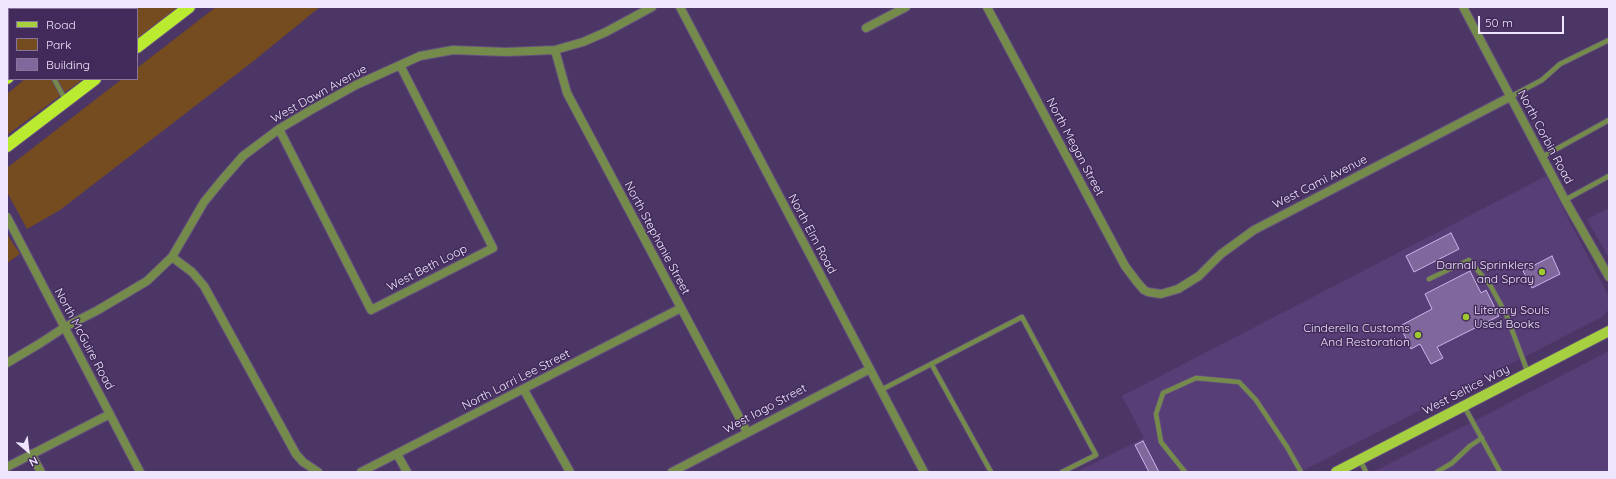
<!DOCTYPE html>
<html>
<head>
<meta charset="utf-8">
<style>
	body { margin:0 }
	#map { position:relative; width:1616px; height:479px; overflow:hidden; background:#4c3666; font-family:Quicksand,sans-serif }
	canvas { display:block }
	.frame { position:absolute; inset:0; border:8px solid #efe5fd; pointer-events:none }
	.legend { position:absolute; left:8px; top:8px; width:130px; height:72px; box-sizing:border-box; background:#422b5b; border:1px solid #87759c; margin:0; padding:5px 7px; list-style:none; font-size:12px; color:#efe5fd }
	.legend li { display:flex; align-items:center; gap:8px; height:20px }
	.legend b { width:20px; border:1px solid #87759c }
	.north { position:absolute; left:8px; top:431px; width:40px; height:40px; -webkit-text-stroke:3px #422b5b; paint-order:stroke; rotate:152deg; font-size:11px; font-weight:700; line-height:16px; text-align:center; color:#efe5fd }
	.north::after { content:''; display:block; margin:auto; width:14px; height:18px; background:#efe5fd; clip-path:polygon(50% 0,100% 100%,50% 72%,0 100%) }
	.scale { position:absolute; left:1478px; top:16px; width:86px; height:18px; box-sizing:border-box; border:2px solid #efe5fd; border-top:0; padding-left:5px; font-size:12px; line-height:14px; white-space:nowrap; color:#efe5fd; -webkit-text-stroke:3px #422b5b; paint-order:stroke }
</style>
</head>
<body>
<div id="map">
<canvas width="1616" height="479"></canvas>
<div class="frame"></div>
<ul class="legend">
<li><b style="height:5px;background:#a6d03f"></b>Road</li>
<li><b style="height:11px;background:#754b20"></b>Park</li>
<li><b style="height:11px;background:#80689d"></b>Building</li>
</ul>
<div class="north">N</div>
<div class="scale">50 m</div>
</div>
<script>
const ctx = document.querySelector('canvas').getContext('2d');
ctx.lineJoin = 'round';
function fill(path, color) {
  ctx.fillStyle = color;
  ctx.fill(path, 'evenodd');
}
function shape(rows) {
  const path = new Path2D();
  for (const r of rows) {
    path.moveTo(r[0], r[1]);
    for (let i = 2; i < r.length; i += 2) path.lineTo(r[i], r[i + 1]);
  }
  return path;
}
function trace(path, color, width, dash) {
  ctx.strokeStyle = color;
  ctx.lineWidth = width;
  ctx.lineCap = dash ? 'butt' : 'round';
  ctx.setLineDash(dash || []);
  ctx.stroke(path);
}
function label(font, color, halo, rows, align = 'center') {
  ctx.font = font + ' Quicksand,sans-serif';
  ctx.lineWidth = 3;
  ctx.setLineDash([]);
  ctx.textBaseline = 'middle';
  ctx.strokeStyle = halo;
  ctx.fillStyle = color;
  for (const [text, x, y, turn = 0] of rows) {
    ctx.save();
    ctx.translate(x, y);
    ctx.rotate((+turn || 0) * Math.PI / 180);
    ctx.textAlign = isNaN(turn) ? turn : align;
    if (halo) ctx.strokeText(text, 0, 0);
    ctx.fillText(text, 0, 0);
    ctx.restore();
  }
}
fill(shape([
	[1546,176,1608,295,1608,310,1602,317,1300,472,1077,472,1144,438,1122,396],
	[1609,208,1609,258,1587,219],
	[1609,351,1609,472,1373,472,1482,417]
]), '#583e76');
fill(shape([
	[7,7,82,7,80,9,9,9,9,63,7,64],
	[117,7,179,7,137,39,137,9,114,9],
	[216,7,320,7,251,63,60,210,27,229,7,192,7,168,122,79,137,79,137,68],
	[25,79,83,79,7,135,7,94],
	[7,234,20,254,7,263]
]), '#754b20');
const building = shape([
	[1451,233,1459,249,1414,272,1406,256,1451,233],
	[1552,256,1560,274,1532,288,1523,271,1552,256],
	[1470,271,1481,293,1486,290,1499,316,1437,347,1443,358,1431,364,1420,344,1411,349,1400,326,1432,309,1425,294,1470,271],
	[1143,441,1159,472,1149,472,1135,445,1143,441]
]);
fill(building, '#80689d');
trace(building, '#cdb4ee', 1);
const service = shape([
	[54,79,65,99],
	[1510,97,1542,80,1560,64,1609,40],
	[1542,157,1609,120],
	[1565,200,1609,176],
	[1429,279,1469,260,1490,285,1506,314,1528,373],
	[932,365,991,472],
	[881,390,1022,317,1096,455,1062,472],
	[1464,406,1500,472],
	[1360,460,1366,472],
	[1185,472,1161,442,1156,414,1163,393,1196,378,1239,382,1256,400,1287,447,1301,472],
	[1437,472,1452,463,1470,446,1482,438]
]);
const minor = shape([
	[680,7,924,472],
	[987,7,1125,266,1137,282,1144,290,1148,292,1161,294,1178,289,1199,276,1221,254,1254,230,1510,97],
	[1463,7,1565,200,1609,277],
	[866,28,906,7],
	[555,50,567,93,747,432],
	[279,129,371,310,493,248,400,65],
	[172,257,192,272,204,286,296,454,303,462,318,472],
	[7,363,39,344,65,327,98,310,147,281,172,257,204,202,222,180,243,156,279,129,311,110,356,85,420,56,453,50,506,52,555,50,583,42,606,32,652,7],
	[524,390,570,472],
	[31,454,41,472],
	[397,454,407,472],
	[7,467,110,414],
	[361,472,681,308],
	[672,472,870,369]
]);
const tertiary = shape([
	[7,217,140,472]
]);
const primary = shape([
	[1336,472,1609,331]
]);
const motorway = shape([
	[97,9,100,7],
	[137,47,189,7],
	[7,78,9,76],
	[7,146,95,79]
]);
trace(service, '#66527e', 6);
trace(minor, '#66527e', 10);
trace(tertiary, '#66527e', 10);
trace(primary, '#66527e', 12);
trace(motorway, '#66527e', 14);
trace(service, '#758b4b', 4.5);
trace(minor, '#758b4b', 8);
trace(tertiary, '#758b4b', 8);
trace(primary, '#a6d03f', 10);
trace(motorway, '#baeb31', 12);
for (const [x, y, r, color] of [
	[1542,272,4,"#9fca2d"],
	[1466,317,4,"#9fca2d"],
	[1418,335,4,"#9fca2d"]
]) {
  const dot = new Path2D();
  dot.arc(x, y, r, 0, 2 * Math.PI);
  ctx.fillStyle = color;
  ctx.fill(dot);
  trace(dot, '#422b5b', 1.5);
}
label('12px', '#efe5fd', '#422b5b', [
	["West Dawn Avenue",319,94,-29],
	["North Corbin Road",1545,137,62],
	["North Megan Street",1075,147,62],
	["West Cami Avenue",1320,182,-27],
	["North Elm Road",812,234,62],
	["North Stephanie Street",657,238,62],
	["West Beth Loop",427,268,-27],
	["North McGuire Road",84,339,62],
	["North Larri Lee Street",516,380,-27],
	["West Seltice Way",1466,390,-27],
	["West Iago Street",765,409,-28]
]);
label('12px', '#efe5fd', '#422b5b', [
	["Darnall Sprinklers",1534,265],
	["and Spray",1534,279],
	["Literary Souls",1474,310,"left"],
	["Used Books",1474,324,"left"],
	["Cinderella Customs",1410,328],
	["And Restoration",1410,342]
], 'right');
</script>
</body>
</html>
